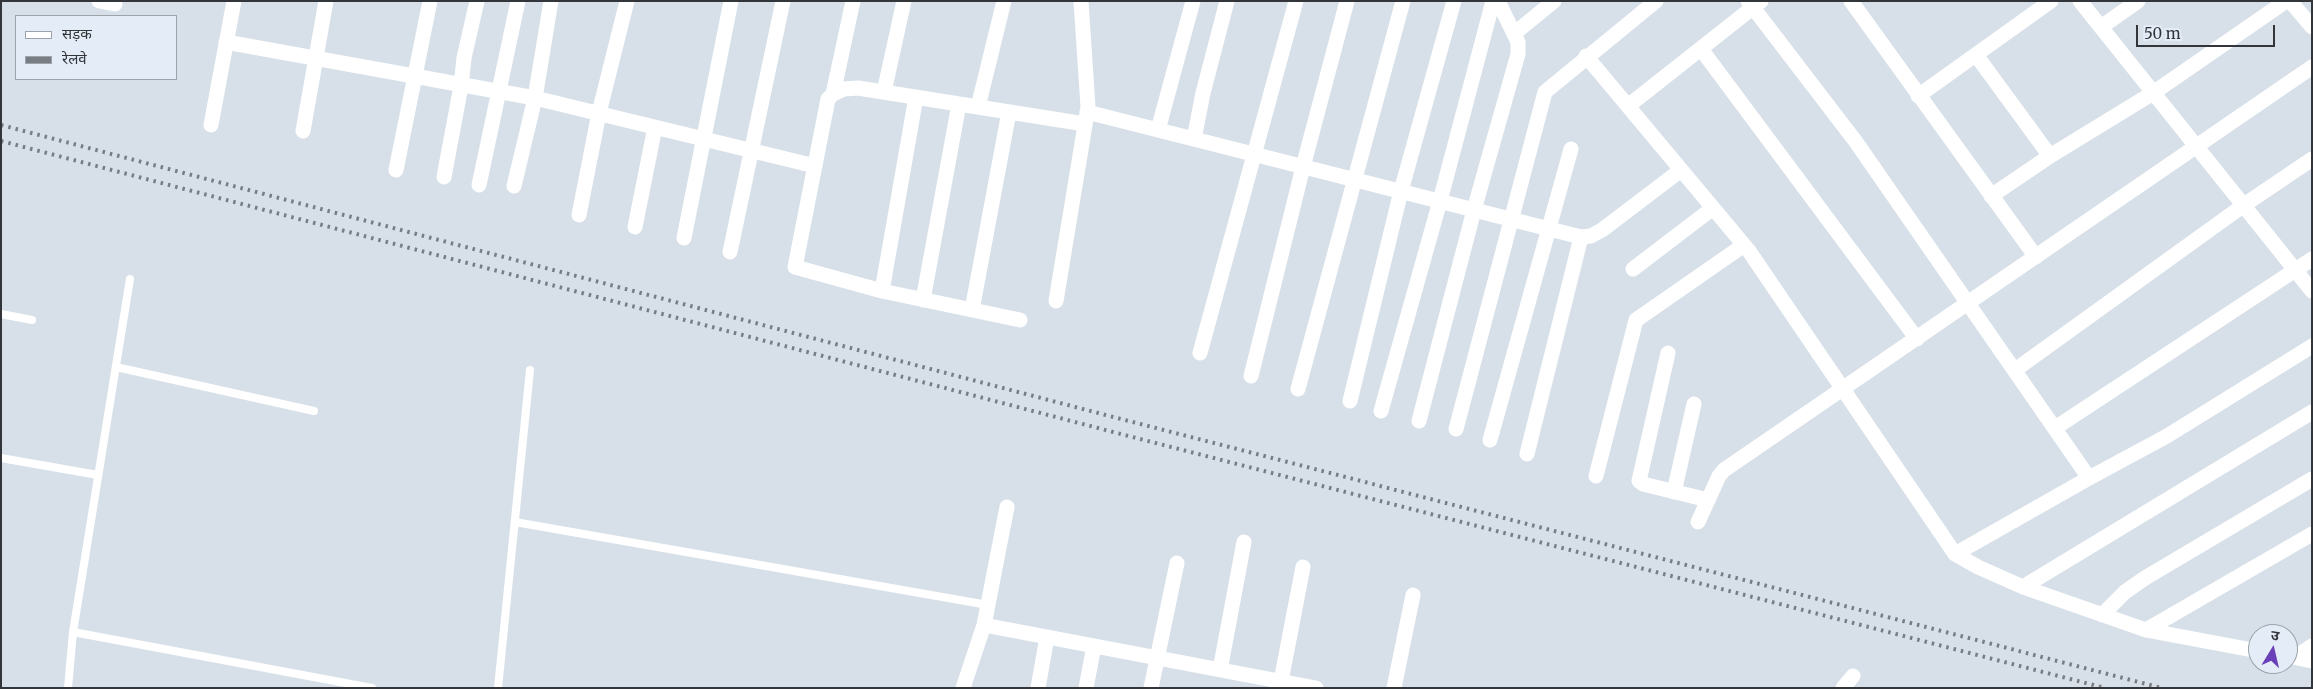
<!DOCTYPE html>
<html>
<head>
<meta charset="utf-8">
<style>
	body { margin:0 }
	#map { position:relative; width:2313px; height:689px; overflow:hidden; background:#d7e0e9; font-family:Merriweather,"Noto Sans Devanagari",serif }
	canvas { display:block }
	.frame { position:absolute; inset:0; border:2px solid #323539; pointer-events:none }
	.legend { position:absolute; left:15px; top:15px; width:162px; height:65px; box-sizing:border-box; background:#e4edf7; border:1px solid #9da3ab; margin:0; padding:6px 9px; list-style:none; font-size:15px; color:#323539 }
	.legend li { display:flex; align-items:center; gap:10px; height:25px }
	.legend b { width:25px; border:1px solid #9da3ab }
	.north { position:absolute; left:2248px; top:624px; width:50px; height:50px; box-sizing:border-box; background:#e4edf7; border:1px solid #9da3ab; border-radius:50%; rotate:9deg; font-size:14px; font-weight:700; line-height:20px; text-align:center; color:#323539 }
	.north::after { content:''; display:block; margin:auto; width:18px; height:22px; background:#6a40b8; clip-path:polygon(50% 0,100% 100%,50% 72%,0 100%) }
	.scale { position:absolute; left:2136px; top:25px; width:139px; height:22px; box-sizing:border-box; border:2px solid #323539; border-top:0; padding-left:6px; font-size:15px; line-height:18px; white-space:nowrap; color:#323539; -webkit-text-stroke:4px #e4edf7; paint-order:stroke }
</style>
</head>
<body>
<div id="map">
<canvas width="2313" height="689"></canvas>
<div class="frame"></div>
<ul class="legend">
<li><b style="height:6px;background:#fff"></b>सड़क</li>
<li><b style="height:6px;background:#787d83"></b>रेलवे</li>
</ul>
<div class="north">उ</div>
<div class="scale">50 m</div>
</div>
<script>
const ctx = document.querySelector('canvas').getContext('2d');
ctx.lineJoin = 'round';
function shape(rows) {
  const path = new Path2D();
  for (const r of rows) {
    path.moveTo(r[0], r[1]);
    for (let i = 2; i < r.length; i += 2) path.lineTo(r[i], r[i + 1]);
  }
  return path;
}
function trace(path, color, width, dash) {
  ctx.strokeStyle = color;
  ctx.lineWidth = width;
  ctx.lineCap = dash ? 'butt' : 'round';
  ctx.setLineDash(dash || []);
  ctx.stroke(path);
}
trace(shape([
	[1,314,32,320],
	[116,367,314,411],
	[1,458,98,475],
	[515,522,988,605],
	[73,632,372,688],
	[68,688,73,632,130,279],
	[498,688,530,370]
]), '#fff', 8);
trace(shape([
	[99,1,115,4],
	[1748,1,1856,142,2089,478],
	[1851,1,2036,257],
	[2080,1,2312,291],
	[2290,1,2312,27],
	[2101,27,2138,1],
	[1515,33,1554,1],
	[226,42,535,98,815,166],
	[1701,49,1917,339],
	[1976,55,2050,156],
	[1586,56,1749,251,1955,554,1978,567,2023,587,2146,630,2258,651],
	[884,92,904,1],
	[833,94,853,1],
	[1918,96,2051,1],
	[1628,106,1761,1],
	[978,107,1004,1],
	[1087,112,1581,237,1591,236,1602,230,1681,170],
	[211,125,234,1],
	[1158,130,1193,1],
	[303,131,326,1],
	[1194,139,1203,93,1227,1],
	[396,170,430,1],
	[444,177,461,86,464,58,477,1],
	[479,185,518,1],
	[514,186,535,98,551,1],
	[1991,196,2050,156,2153,93,2286,1],
	[579,215,599,113,627,1],
	[635,227,655,127],
	[684,238,731,1],
	[730,252,783,1],
	[1633,269,1713,208],
	[882,291,916,97],
	[923,300,959,104],
	[1056,301,1088,107,1081,1],
	[972,310,1009,112],
	[1020,320,882,291,795,267,828,99,833,94,844,89,858,88,1085,124],
	[1200,353,1296,1],
	[1668,353,1639,481,1643,484,1708,500],
	[2015,370,2244,205,2312,159],
	[1251,376,1303,167,1347,1],
	[1298,389,1403,1],
	[1350,401,1401,191,1454,1],
	[1381,411,1440,201,1493,1],
	[1419,421,1474,210,1518,54,1518,42,1498,1],
	[2055,428,2312,259],
	[1456,429,1545,92,1656,1],
	[1490,440,1571,149],
	[1527,454,1581,237],
	[1596,476,1636,320,1744,245],
	[1674,492,1694,404],
	[1698,522,1719,476,1724,470,2312,67],
	[1955,554,2089,478,2167,436,2312,346],
	[2023,587,2312,412],
	[2102,615,2125,592,2145,578,2312,479],
	[984,625,1316,688],
	[2146,630,2312,534],
	[2288,656,2312,661],
	[2295,657,2312,646],
	[1220,670,1244,542],
	[1281,681,1303,567],
	[963,688,984,625,1007,507],
	[1038,688,1047,637],
	[1086,688,1094,646],
	[1151,688,1177,563],
	[1394,688,1413,595],
	[1843,688,1853,676]
]), '#fff', 15);
trace(shape([
	[1,125,1121,419,2162,688],
	[1,141,1117,433,2105,688]
]), '#787d83', 4, [2.5, 5]);
</script>
</body>
</html>
